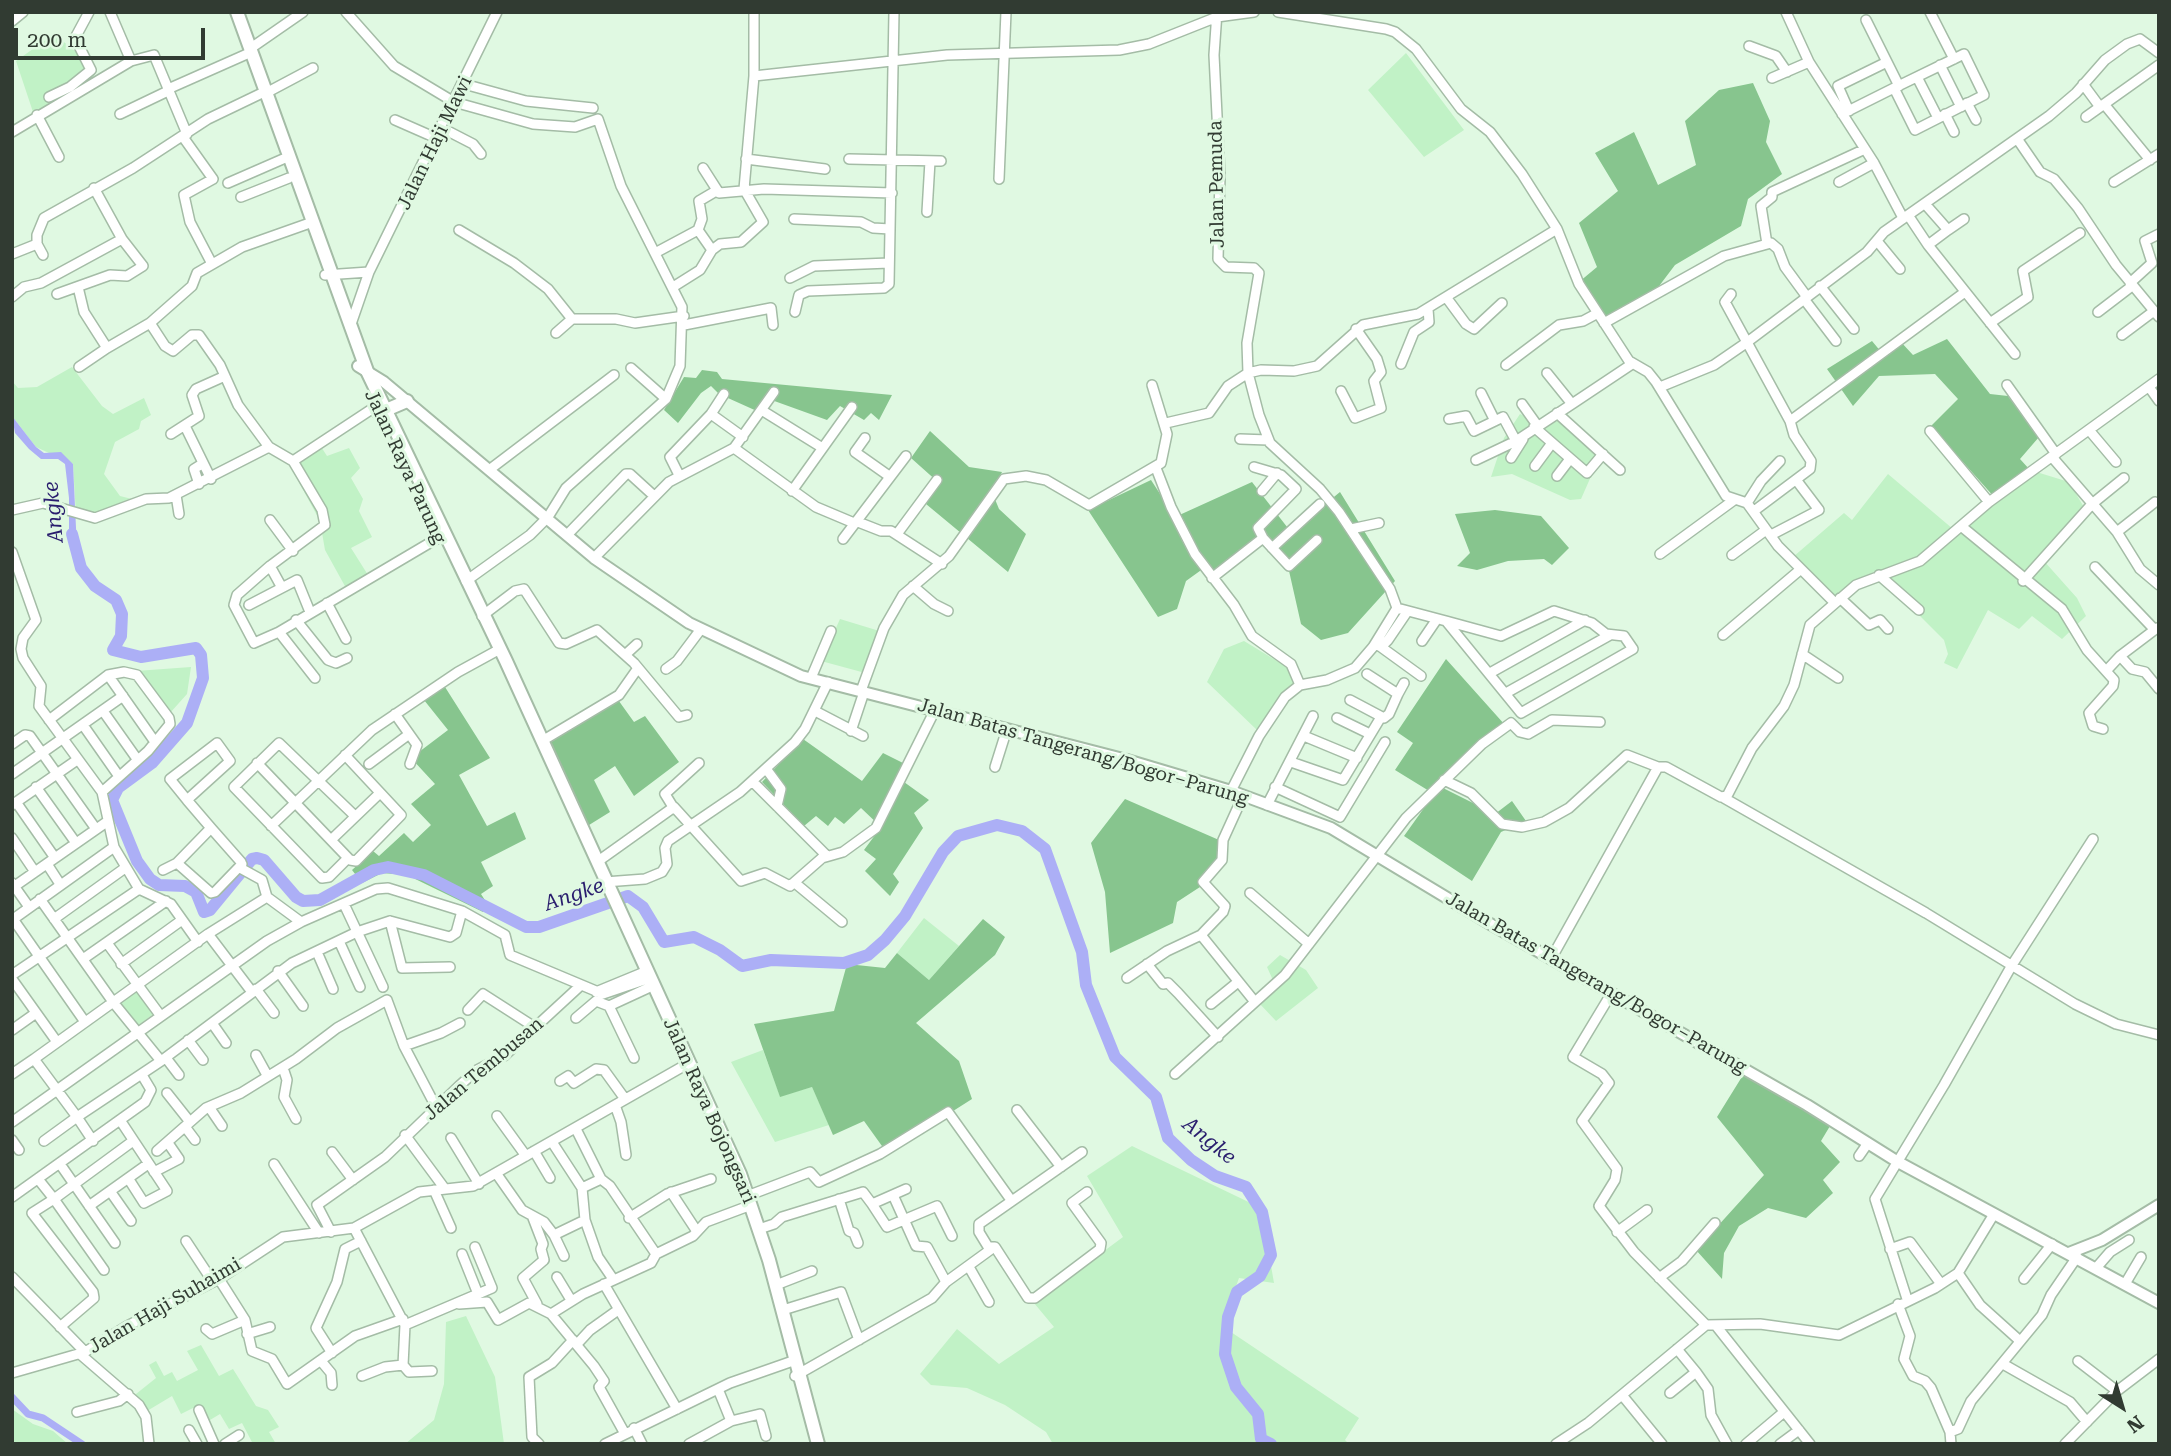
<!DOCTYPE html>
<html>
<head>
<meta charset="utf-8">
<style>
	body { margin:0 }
	#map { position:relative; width:2171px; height:1456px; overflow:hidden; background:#e0f9e2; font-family:"Roboto Serif",serif }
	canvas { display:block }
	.frame { position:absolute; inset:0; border:14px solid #313b32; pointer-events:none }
	.north { position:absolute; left:2087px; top:1372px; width:70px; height:70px; -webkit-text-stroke:5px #e0f9e2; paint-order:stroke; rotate:143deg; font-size:19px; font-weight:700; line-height:28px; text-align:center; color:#313b32 }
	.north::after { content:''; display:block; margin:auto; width:24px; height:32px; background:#313b32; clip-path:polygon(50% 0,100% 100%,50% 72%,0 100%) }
	.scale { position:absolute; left:14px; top:28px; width:191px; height:32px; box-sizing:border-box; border:4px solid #313b32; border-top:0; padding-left:9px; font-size:21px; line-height:24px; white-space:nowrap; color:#313b32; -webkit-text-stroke:5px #e0f9e2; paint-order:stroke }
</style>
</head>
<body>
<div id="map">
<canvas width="2171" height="1456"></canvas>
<div class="frame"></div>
<div class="north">N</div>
<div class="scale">200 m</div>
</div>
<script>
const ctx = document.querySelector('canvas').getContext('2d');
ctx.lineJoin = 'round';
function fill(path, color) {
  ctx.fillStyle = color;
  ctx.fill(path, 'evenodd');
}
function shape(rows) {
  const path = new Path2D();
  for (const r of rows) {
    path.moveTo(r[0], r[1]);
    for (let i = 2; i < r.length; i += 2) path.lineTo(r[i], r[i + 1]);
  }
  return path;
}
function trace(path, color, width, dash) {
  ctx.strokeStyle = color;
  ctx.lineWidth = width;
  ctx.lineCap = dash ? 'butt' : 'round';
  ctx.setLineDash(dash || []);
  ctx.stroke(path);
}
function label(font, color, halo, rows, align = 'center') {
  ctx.font = font + ' "Roboto Serif",serif';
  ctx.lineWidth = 6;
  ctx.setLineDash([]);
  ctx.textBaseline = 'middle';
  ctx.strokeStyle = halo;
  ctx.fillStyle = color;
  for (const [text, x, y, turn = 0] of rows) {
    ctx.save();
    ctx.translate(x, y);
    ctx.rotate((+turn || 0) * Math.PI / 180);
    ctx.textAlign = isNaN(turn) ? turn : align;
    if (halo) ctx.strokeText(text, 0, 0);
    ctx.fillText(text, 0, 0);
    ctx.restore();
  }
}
fill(shape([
	[54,34,75,51,96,78,34,115,16,61],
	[1406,53,1464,130,1424,157,1368,90],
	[72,367,102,406,113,414,144,398,151,415,141,421,139,429,115,442,104,474,120,496,132,499,92,517,76,515,73,464,36,447,12,416,12,381,18,388,37,387],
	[1520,414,1542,424,1564,420,1600,456,1581,499,1570,500,1512,474,1491,477,1504,438],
	[318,442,327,456,349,448,360,468,351,478,363,499,359,511,372,537,351,548,368,575,346,588,325,550,320,521,288,462],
	[2030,470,2069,482,2085,509,2044,561,2077,598,2086,616,2062,639,2032,616,2019,629,1988,610,1957,669,1944,663,1948,654,1944,640,1875,571,1835,598,1793,557,1844,513,1852,520,1888,474,1953,529],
	[840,619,886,633,869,674,821,661],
	[1244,641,1300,675,1257,730,1207,682,1224,649],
	[191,667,187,694,170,713,136,671],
	[924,918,959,946,929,980,897,953],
	[1280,955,1306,970,1318,988,1276,1021,1259,1003,1276,987,1267,967],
	[139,990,155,1013,137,1026,121,1003],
	[763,1050,780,1096,812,1087,829,1125,775,1142,731,1062],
	[1132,1146,1261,1208,1274,1283,1239,1278,1222,1326,1359,1418,1345,1440,1349,1444,1053,1444,1046,1432,1005,1405,967,1388,931,1385,920,1374,957,1329,999,1364,1054,1327,1034,1303,1123,1237,1087,1176],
	[466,1316,495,1377,504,1444,405,1444,434,1420,444,1384,446,1322],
	[201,1345,219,1376,233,1369,256,1406,268,1410,279,1427,269,1432,276,1444,253,1444,242,1423,229,1429,220,1414,205,1423,197,1406,181,1414,172,1396,142,1414,131,1398,156,1378,149,1365,156,1361,164,1376,172,1372,177,1381,198,1370,187,1351],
	[12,1409,33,1424,53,1431,68,1444,12,1444]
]), '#c1f2c6');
fill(shape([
	[1753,83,1770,121,1766,142,1782,174,1748,199,1741,226,1675,265,1647,302,1607,326,1579,282,1597,267,1579,223,1618,191,1595,153,1634,132,1658,185,1696,165,1685,121,1719,90],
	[1947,339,1990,394,2008,396,2039,437,2020,459,2030,470,1995,498,1931,426,1958,399,1935,374,1879,376,1853,406,1827,369,1872,341,1882,353,1900,341,1913,355],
	[702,370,717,372,722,379,892,395,879,420,871,413,864,420,840,406,827,420,766,398,759,412,719,394,711,386,701,393,678,423,664,410,684,377,696,378],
	[930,431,969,467,1002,472,992,492,999,509,1026,534,1008,572,926,504,939,483,911,458],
	[1151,480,1175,517,1252,482,1291,532,1340,492,1395,581,1348,633,1321,640,1301,624,1287,562,1264,540,1212,579,1204,568,1186,581,1177,609,1158,617,1088,510],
	[1495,510,1541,516,1569,548,1552,565,1544,559,1508,561,1477,570,1457,566,1470,553,1455,514],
	[1446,659,1505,725,1441,787,1495,814,1512,801,1526,821,1501,832,1472,881,1404,836,1434,794,1395,770,1413,743,1397,732],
	[445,687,490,758,459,775,487,826,515,812,526,839,481,862,493,886,481,894,488,905,483,912,407,875,382,873,362,883,352,870,373,851,379,856,404,833,413,842,431,825,411,804,435,784,411,758,448,730,424,700],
	[616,697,634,722,645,716,679,762,634,796,615,766,594,780,610,812,581,830,542,747,569,725],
	[803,739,862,781,883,753,911,767,904,782,929,800,914,813,923,828,893,874,899,882,890,896,865,871,876,859,864,850,881,827,861,808,844,824,835,817,828,826,816,816,804,826,762,782],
	[1125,799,1219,840,1217,869,1200,887,1177,902,1173,923,1110,953,1105,892,1091,843],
	[983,919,1005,937,995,955,916,1023,959,1061,972,1099,887,1153,864,1121,833,1135,812,1087,780,1097,754,1024,834,1011,847,964,885,968,897,953,929,980],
	[1748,1067,1833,1121,1821,1141,1840,1162,1823,1180,1833,1193,1806,1218,1768,1208,1739,1226,1724,1253,1722,1279,1696,1250,1764,1175,1717,1117]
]), '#87c58e');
fill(shape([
	[12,416,36,447,44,453,61,452,73,464,77,549,73,549,69,533,69,498,65,464,58,459,41,459,29,449,15,433]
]), '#acaff6');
trace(shape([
	[12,1397,28,1414,43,1418,82,1444]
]), '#acaff6', 7);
trace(shape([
	[72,534,81,568,95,586,116,600,122,614,121,636,113,650,141,657,196,648,201,655,203,678,187,723,152,763,118,788,112,800,137,861,150,879,159,885,185,886,196,892,204,912,210,910,252,859,257,858,264,860,296,897,303,901,320,900,374,870,388,867,424,875,526,927,539,927,628,896,643,907,664,942,694,937,720,950,742,966,771,960,844,963,868,955,885,940,905,916,943,852,958,836,997,825,1022,831,1045,849,1082,952,1086,985,1115,1057,1156,1097,1168,1138,1191,1160,1215,1176,1246,1187,1262,1212,1271,1255,1260,1276,1237,1292,1228,1317,1225,1354,1236,1387,1258,1414,1261,1439,1271,1444]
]), '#acaff6', 12);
const minor = shape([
	[110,12,131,61,154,55,187,134],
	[346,12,394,66,454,102,533,124,575,127,598,119,621,186,682,307,680,366,666,399,566,488,548,517,530,535,466,581],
	[754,12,754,76,947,55,1119,50,1149,44,1217,17,1254,12],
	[1217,12,1214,55,1220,176,1218,259,1226,267,1254,268,1259,273,1247,343,1248,373,1259,415,1270,443,1320,489,1339,512,1390,589,1397,608,1373,647,1355,668,1327,680,1300,685,1285,697,1259,736,1231,791],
	[1278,12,1386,29,1395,32,1416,49,1461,109,1490,132,1522,174,1557,229,1579,284,1629,361,1648,372,1656,382,1726,496,1747,503,1778,546,1835,603],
	[1786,12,1809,62,1874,163,1903,218],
	[1930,12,1954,59],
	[1866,20,1899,86],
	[12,21,23,12],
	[1749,46,1776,56,1787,72],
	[251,48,303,12],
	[1940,65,1961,107],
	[1917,77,1938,118],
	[1772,78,1809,62],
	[464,84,526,101,593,108],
	[2083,84,2100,107],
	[168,89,247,54],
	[266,93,313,68],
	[49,97,70,87,91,70,75,38,89,12],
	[1967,103,1976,120],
	[2104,104,2150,160],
	[1849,111,1838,86,1887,62],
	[120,114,168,91],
	[1842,114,1894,88,1964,54,1984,95,1915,130,1894,88],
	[1945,114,1954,132],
	[37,115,59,157],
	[2086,117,2159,65],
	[395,120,436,138],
	[440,127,473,144,481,154],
	[12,132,131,61],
	[183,137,213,179,184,195,190,222,212,264],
	[2018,140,2040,172,2054,179,2078,208,2116,265,2159,317],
	[746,159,825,169],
	[849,159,941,161],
	[703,168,719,193,764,189,892,193],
	[999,179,1006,12],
	[1839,182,1874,163],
	[2114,182,2159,154],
	[228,183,283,159],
	[241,197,289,178],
	[1926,205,1948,230,1928,245,2015,354],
	[927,212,930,161],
	[1908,215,1928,245],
	[794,219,861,222,873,228,890,229],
	[459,230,514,263,548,289,572,319,616,319,635,323,684,316],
	[1948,230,1964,219],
	[1877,241,1900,269],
	[37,244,43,255],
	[1767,244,1761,206,1772,197,1772,192,1865,149],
	[712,250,720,244,741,242,763,222,744,189,754,76],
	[655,253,698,230,702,219,699,201,716,191],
	[12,254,37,244,37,235,44,218,133,168,208,119,260,94],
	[325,275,369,272],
	[790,278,814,266,889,263],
	[2130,283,2152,263,2145,241,2159,234],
	[1820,286,1854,329],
	[78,287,84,312,107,348,150,323,165,346,173,351,192,335,199,335,220,365,238,405,269,447],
	[673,287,700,270,712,250,698,230],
	[57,294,110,275,127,276,143,266,122,239],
	[1731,294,1725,302,1790,421],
	[12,297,24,287,41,283,122,239,94,188],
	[1446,297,1466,324,1474,329,1502,303],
	[1804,299,1836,341],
	[795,312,799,295,808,291,884,288,889,284,894,12],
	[2098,312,2132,286],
	[150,323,192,286,197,273,242,247,307,224],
	[1604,323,1724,256,1771,243,1778,249,1785,267,1807,297],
	[1990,323,2028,297,2023,271,2080,233],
	[684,325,771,308,773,325],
	[350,327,369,272,497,12],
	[556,333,572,319],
	[2122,335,2154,311],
	[1401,364,1414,332,1429,322,1428,309],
	[1506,365,1559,325,1583,321,1598,313],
	[79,367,107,348],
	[631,368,666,399],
	[1547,373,1572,404,1632,364],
	[2007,385,2056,454],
	[1660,387,1714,365,1746,343,1867,252,1884,232,2049,116,2076,93,2105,60,2127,44,2140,39,2159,53],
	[2149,387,2159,401],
	[1341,391,1355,418,1381,408,1374,381,1381,372,1377,359,1356,329],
	[1481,393,1495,421],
	[1522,404,1537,425],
	[763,411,821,447],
	[1557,413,1620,470],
	[711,414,743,437],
	[1449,419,1466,416,1474,431,1503,417,1516,441],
	[1166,423,1209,413,1228,386,1248,373,1261,370,1294,371,1317,366,1363,325,1418,314,1557,229],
	[185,426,211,479],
	[1534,427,1587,473,1603,454],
	[2089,430,2116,462],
	[1930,431,1989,502],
	[171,434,199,416,192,395,196,389,225,376],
	[865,438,855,452,889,476],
	[1240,439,1268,440],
	[734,448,816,507,854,523],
	[2052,457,2117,532,2140,569,2159,585],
	[1511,458,1523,439],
	[1476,460,1516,441,1572,404],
	[1535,466,1552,443],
	[1254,467,1281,475,1296,489,1258,528,1263,538],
	[1156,468,1171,507,1195,554,1234,605,1252,636,1291,664,1300,685],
	[489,470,614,375],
	[679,475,670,457,711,414,724,394],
	[1557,476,1570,459],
	[199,484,194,469,202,464],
	[792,491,852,407],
	[1262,491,1277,473],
	[176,495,179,514],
	[1747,503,1761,481,1780,461],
	[12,510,43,503,95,518,146,499,169,498,269,447,293,461,381,403],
	[1754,511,1810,469,1811,461,1794,435,1790,421,1965,292],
	[270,520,293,551],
	[858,522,881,531,891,531,942,564],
	[1961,526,2062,609,2087,650,2114,680,2113,686,2089,713,2093,726,2103,729],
	[1351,529,1379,523],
	[2117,532,2155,502],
	[568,534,626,474,630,474,653,495],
	[897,534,937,480],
	[1771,535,1819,510,1797,481],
	[843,539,906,456],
	[1272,548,1320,504],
	[12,552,36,620,23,638,21,649,23,658,41,686,39,706,102,792,114,847,139,889],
	[1660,554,1734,500],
	[1732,555,1766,530],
	[594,558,669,482,734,448,774,392],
	[270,566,325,525,322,510,293,461],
	[2095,567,2154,629],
	[1879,575,1919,610],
	[1212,578,1263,538,1289,566,1317,540],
	[2023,581,2092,504,2124,478],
	[281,586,270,566,237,595,234,605,254,643,279,632,438,538],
	[913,586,934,604,948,611],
	[1840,598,1869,625,1880,620,1888,629],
	[327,603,346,639],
	[249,605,297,580,310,612],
	[1397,608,1446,621,1521,713,1633,649,1624,636,1606,634,1592,623,1554,611,1501,636,1446,621],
	[482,616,515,591,524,589,559,643,566,644,597,630,634,663,679,717,687,715],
	[296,620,328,660,336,663,347,658],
	[279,632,315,678],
	[1723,635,1801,569],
	[1422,641,1437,619],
	[1375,644,1381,647,1388,640,1407,612],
	[1381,647,1421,676],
	[1802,654,1838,678],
	[625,655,637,644],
	[2120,656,2132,669,2145,672,2159,689],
	[666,669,677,661,701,629],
	[2107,670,2120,656,2157,628],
	[1490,673,1585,620],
	[108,675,155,742],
	[811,678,831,631],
	[861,691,884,628,903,595,949,556,1004,479,1026,476,1046,480,1089,505,1161,463,1167,434,1152,385],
	[1506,693,1610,635],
	[1398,694,1404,683],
	[1350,700,1384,718,1389,714,1398,694,1367,674],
	[103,711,137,759],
	[815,711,863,736],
	[395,714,417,745,410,764],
	[1337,718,1370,734],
	[49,720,108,675,124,672,137,675,169,718,170,724,148,751,102,792],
	[83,725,118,775],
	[851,731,864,692],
	[1304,736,1357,758],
	[542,741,619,695,638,668],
	[12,744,25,735,30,736,96,829],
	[1291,762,1343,780,1381,717],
	[257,763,350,860,356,861,401,815,345,755],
	[369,764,408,735],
	[995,767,1007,729],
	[767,770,781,789,777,806],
	[12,774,123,696],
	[1444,780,1471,793,1502,824,1522,827,1544,822,1569,808,1627,755,1658,767],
	[753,782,826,855],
	[36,787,76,843],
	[1275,787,1340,817,1385,742],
	[1724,798,1926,913,2075,1004,2116,1024,2159,1035],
	[187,800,230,761,217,743,170,779,187,800,211,828,241,862,242,869,262,880,267,897],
	[16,802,55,858],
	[12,805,77,760],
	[1267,805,1313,716],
	[673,807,665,794,699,763],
	[271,826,372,730,458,672,500,649],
	[12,838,35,872],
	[331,840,380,793],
	[348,858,329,877,322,878,234,787,279,743,355,816],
	[597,862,674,807,741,881,765,873,790,886,822,858,843,852,876,828,935,710],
	[177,863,211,893,215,892,242,864],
	[47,864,60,884],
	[163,870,177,863,211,828],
	[605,882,645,879,662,872,667,864,665,848,668,841,740,792,795,742,805,729,828,682],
	[12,883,29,907],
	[795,883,842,922],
	[12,888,108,821],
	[139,889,171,904,198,942],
	[1250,893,1309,944],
	[40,899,113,1002,161,1061,292,963,357,932,390,921,450,937,456,933,462,911],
	[344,904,383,987],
	[13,919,85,1022],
	[54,919,125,868],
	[12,920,114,847],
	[390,921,402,968,450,967],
	[1201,935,1255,1002],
	[339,941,360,987],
	[107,943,160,1015],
	[317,952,333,989],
	[83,959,166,901],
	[1551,959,1658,767,1666,767,1721,797,1727,796,1752,748,1784,706,1794,685,1810,625,1856,585,1920,561,1989,502,2159,379],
	[121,964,182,920],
	[1147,964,1163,984,1168,983,1178,993,1218,1037],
	[278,971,303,1006],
	[12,975,139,889],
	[1127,978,1167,951,1201,935,1223,912,1225,906,1203,882,1222,860,1223,840,1243,796],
	[12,979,57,1042],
	[256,989,274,1013],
	[252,992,208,934,267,897,301,922],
	[596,992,647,971],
	[1611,994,1573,1057,1602,1074,1609,1083,1582,1121,1617,1169,1615,1180,1599,1206,1634,1252,1706,1325],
	[1211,1004,1238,982],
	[468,1010,483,994,536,1028],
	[576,1018,596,1001,609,1006],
	[212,1023,226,1043],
	[12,1030,36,1013],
	[188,1040,203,1060],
	[404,1046,441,1033,460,1023],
	[256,1055,267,1075],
	[166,1058,179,1075],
	[634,1058,609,1006,648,988],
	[161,1061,77,1117,34,1059,208,934],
	[283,1068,287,1080,284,1097,296,1119],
	[12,1074,34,1059],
	[1175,1074,1285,975,1406,818,1482,744,1511,723,1520,732,1528,734,1552,720,1600,722],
	[560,1081,568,1076,574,1083,596,1069,604,1070,625,1099],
	[167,1093,190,1122],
	[615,1105,621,1122,626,1155],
	[209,1107,222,1126],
	[1017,1110,1061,1167],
	[497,1116,526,1156],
	[120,1120,167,1191,144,1203,128,1178],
	[12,1122,267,941,301,922,376,889,388,888,462,911,505,935,510,955,603,994,650,978],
	[186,1128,195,1140],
	[576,1129,601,1179,610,1186,656,1254],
	[405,1135,445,1189],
	[451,1138,479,1184],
	[12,1140,19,1150],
	[44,1141,77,1117,93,1141],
	[552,1142,582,1188,585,1220,598,1257,613,1279],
	[157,1151,206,1108,241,1093,296,1059,337,1028,387,1000,404,1046,436,1107],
	[534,1151,550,1178],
	[332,1152,353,1180],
	[1859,1156,1868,1143],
	[60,1164,115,1243],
	[274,1164,319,1233],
	[154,1172,179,1159,168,1143],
	[496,1173,522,1210,544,1222,554,1235],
	[38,1179,54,1199,32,1213,93,1292,94,1298,60,1327],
	[582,1188,601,1179],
	[434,1190,451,1228],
	[110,1191,131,1221],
	[671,1192,696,1230],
	[893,1195,916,1246,927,1247,946,1282],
	[747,1196,810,1172,819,1182,880,1154,948,1112,1011,1200],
	[12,1197,145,1102,151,1090,142,1075],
	[839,1199,849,1231,854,1233,858,1243],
	[872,1204,887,1227,937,1206,952,1236],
	[89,1206,148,1164],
	[533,1218,543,1244,541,1249,544,1260,523,1278,537,1304],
	[629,1218,667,1194,711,1179],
	[354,1228,405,1325,403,1365,409,1372,432,1371],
	[759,1229,774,1224,782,1217,863,1192,872,1204,906,1189],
	[331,1232,317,1205,385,1157,459,1086,477,1070,504,1056,580,986],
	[1617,1232,1647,1210],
	[186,1241,213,1282],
	[990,1247,995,1247,1028,1298,1035,1298,1100,1249,1101,1243,1072,1203,1087,1192],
	[1890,1249,1910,1242,1941,1284],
	[462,1254,478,1294],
	[564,1256,554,1235,585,1220],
	[969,1267,989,1302],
	[2097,1267,2110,1252,2129,1240],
	[104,1270,54,1199,133,1141],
	[1958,1273,1980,1305,2020,1341],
	[12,1277,85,1352],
	[557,1277,571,1300],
	[1659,1278,1682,1261,1715,1223],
	[219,1279,245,1320,252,1351,272,1359,287,1384,355,1336,403,1319],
	[2024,1279,2052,1244],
	[604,1284,677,1409],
	[2125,1284,2141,1257],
	[776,1285,812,1271],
	[1907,1299,1875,1199,1944,1085,2012,965,2093,839],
	[459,1304,487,1302,498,1320,529,1303,551,1314,594,1366,604,1381,599,1387,624,1432],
	[1898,1304,1910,1336,1904,1359,1913,1376,1925,1381,1931,1388,1950,1432,1951,1444],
	[783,1310,841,1292,859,1340],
	[551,1314,583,1294,651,1263,656,1254,693,1236,706,1222,746,1207],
	[405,1325,492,1288,475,1247],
	[1717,1327,1810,1444],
	[206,1329,212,1334,245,1320],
	[247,1334,270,1327],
	[578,1343,590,1330,618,1310],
	[1677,1349,1696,1372],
	[332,1353,316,1328,337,1282,345,1249,361,1241],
	[80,1354,139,1405,146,1417,149,1444],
	[321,1361,331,1373,332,1385],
	[2078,1361,2117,1391],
	[2003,1364,2070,1402,2087,1422],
	[12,1373,85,1352,127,1326,219,1279,283,1237,354,1228,419,1192,473,1186,689,1063],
	[362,1376,385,1367,403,1365],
	[795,1376,932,1298,946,1282,990,1250,979,1232,979,1224,1082,1152],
	[718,1389,731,1421],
	[1670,1393,1696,1372,1708,1389,1711,1415,1727,1444],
	[1622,1395,1662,1444],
	[199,1410,214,1444],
	[77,1412,119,1401,128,1394],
	[634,1428,642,1444],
	[189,1430,197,1444],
	[1950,1432,1958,1429,1971,1401,2042,1315,2051,1295,2077,1257],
	[225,1444,239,1435],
	[539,1444,532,1437,529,1377,552,1363,573,1340],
	[605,1444,730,1383,790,1362],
	[689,1444,731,1421,760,1414,766,1436],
	[1556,1444,1588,1423,1706,1325,1760,1324,1839,1335,1935,1288,1958,1273,1994,1214],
	[1746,1444,1784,1412],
	[1780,1444,1799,1430],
	[2065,1444,2117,1391,2159,1359]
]);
const major = shape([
	[358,366,384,382,594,558,689,623,801,676,1127,760,1231,791,1331,828,1492,925,1807,1105,1898,1162,2159,1303],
	[2069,1253,2102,1240,2159,1205]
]);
const highway = shape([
	[237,12,367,371,506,661,740,1174,769,1260,818,1444],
	[379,413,407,401]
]);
trace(minor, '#a4bca6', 12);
trace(major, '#a4bca6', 14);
trace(highway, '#a4bca6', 16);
trace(minor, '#fff', 9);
trace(major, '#fff', 10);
trace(highway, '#fff', 12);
label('19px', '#313b32', '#e0f9e2', [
	["Jalan Haji Mawi",435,143,-64],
	["Jalan Pemuda",1217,184,-91],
	["Jalan Raya Parung",405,467,65],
	["Jalan Batas Tangerang/Bogor–Parung",1083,752,16],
	["Jalan Batas Tangerang/Bogor–Parung",1596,983,30],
	["Jalan Tembusan",484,1069,-40],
	["Jalan Raya Bojongsari",709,1111,66],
	["Jalan Haji Suhaimi",165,1306,-30]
]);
label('italic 21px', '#2a1e6e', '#e0f9e2', [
	["Angke",54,512,-95],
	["Angke",574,895,-19],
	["Angke",1209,1141,39]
]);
</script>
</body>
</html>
